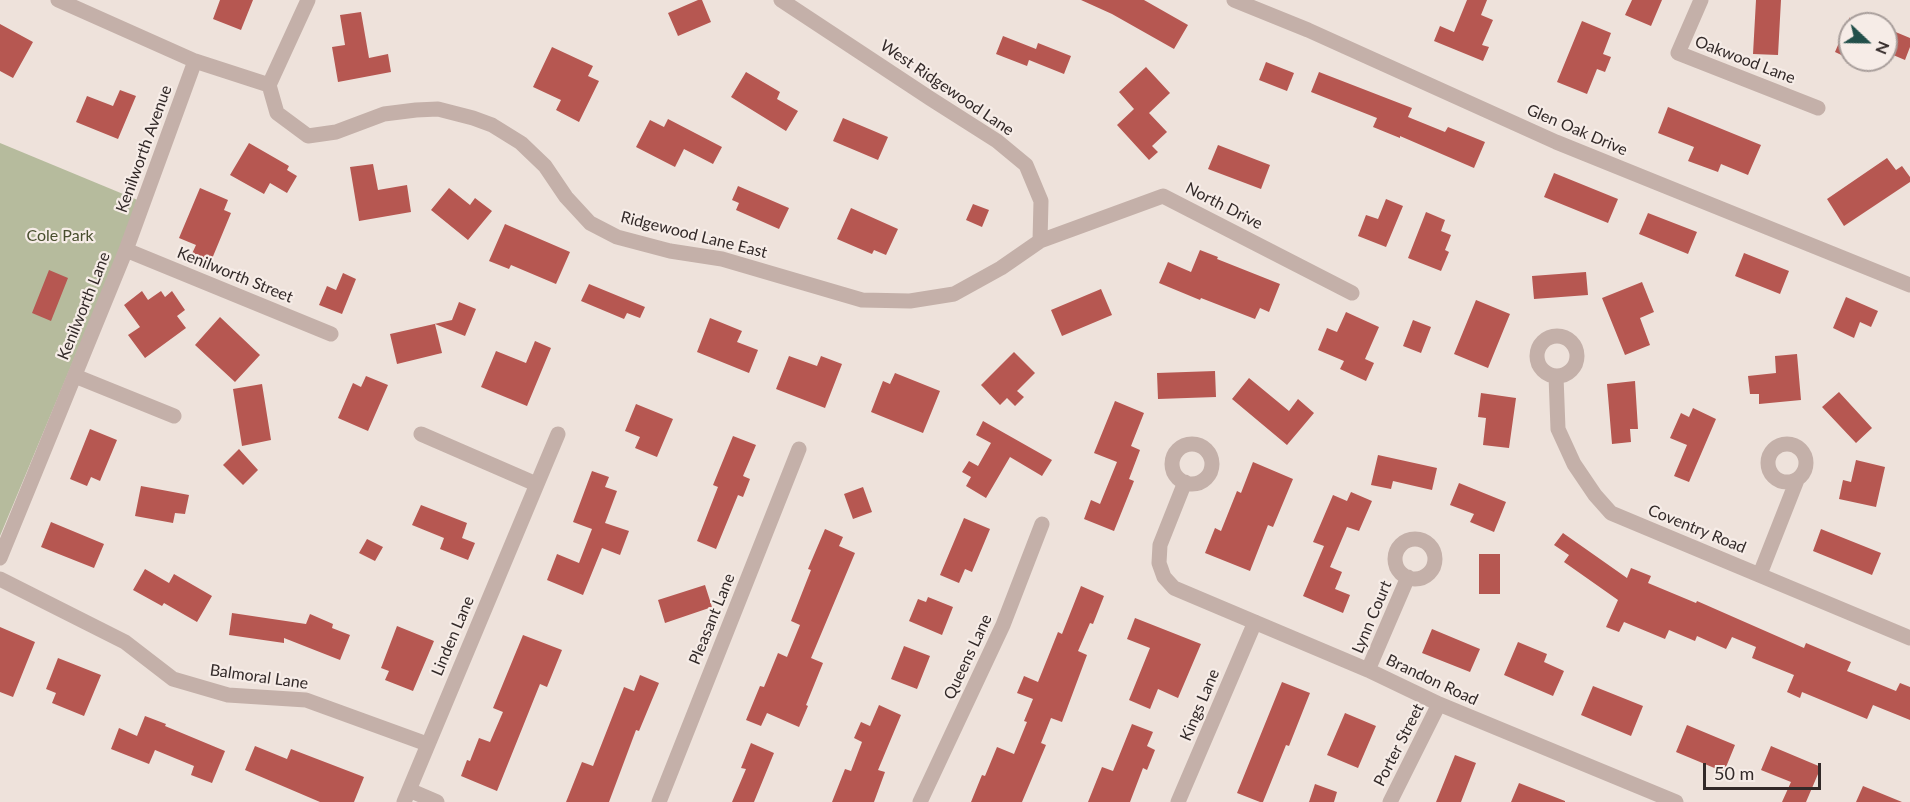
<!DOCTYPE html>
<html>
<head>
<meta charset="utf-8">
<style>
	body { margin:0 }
	#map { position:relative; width:1910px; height:802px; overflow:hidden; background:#eee2db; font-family:Lato,sans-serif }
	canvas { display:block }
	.north { position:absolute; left:1838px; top:12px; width:60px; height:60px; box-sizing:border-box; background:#f6ece7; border:2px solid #a89e9b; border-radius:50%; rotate:112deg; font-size:16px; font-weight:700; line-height:24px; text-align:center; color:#322928 }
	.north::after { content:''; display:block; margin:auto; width:21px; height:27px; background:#224f4a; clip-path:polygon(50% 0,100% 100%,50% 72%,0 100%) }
	.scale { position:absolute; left:1703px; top:763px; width:118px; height:27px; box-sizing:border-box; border:3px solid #322928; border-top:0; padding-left:8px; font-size:18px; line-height:21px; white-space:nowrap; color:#322928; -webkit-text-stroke:4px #f6ece7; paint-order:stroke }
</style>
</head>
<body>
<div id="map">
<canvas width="1910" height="802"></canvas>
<div class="north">N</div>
<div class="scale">50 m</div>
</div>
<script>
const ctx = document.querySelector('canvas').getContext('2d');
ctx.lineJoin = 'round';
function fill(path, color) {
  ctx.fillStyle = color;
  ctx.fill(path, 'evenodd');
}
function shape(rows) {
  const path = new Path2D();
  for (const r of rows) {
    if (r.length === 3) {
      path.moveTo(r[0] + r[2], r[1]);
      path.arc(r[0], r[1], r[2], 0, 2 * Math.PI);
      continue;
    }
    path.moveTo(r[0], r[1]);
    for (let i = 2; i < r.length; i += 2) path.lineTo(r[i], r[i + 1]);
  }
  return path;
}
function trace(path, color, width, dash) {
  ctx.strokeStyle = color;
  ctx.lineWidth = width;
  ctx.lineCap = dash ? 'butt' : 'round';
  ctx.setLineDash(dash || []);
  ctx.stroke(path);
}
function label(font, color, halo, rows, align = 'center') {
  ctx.font = font + ' Lato,sans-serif';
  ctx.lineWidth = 4.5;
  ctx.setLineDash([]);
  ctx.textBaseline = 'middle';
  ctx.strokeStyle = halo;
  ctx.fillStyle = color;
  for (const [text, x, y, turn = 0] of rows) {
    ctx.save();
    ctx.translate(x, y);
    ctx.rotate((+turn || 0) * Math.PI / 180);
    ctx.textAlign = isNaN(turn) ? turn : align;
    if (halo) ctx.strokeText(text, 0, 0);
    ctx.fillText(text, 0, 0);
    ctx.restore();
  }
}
fill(shape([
	[0,143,140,201,0,536]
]), '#b6bb9d');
fill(shape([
	[220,0,253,0,241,30,213,19],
	[698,0,702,0,711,22,678,36,668,13],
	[1081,0,1144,0,1188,25,1174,49,1112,14],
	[1467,0,1487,0,1481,15,1493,20,1482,45,1489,47,1483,61,1434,41,1440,26,1454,32],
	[1632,0,1662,0,1651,26,1625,15],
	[1756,0,1781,0,1778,55,1753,54],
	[361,12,369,58,388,54,391,72,338,82,332,47,345,45,340,15],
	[1850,17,1850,59,1835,52],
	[1582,21,1611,33,1603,54,1611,57,1605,72,1597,69,1587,94,1557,82],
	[0,24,33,42,13,78,0,71],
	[1886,28,1910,38,1910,47,1905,60,1886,52],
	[1003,36,1036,49,1038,43,1071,56,1064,74,1029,60,1027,66,996,54],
	[552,47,593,66,588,76,599,81,579,122,556,110,561,100,533,87],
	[1266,62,1294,73,1287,91,1259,80],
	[1146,67,1170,93,1149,113,1167,132,1152,146,1158,152,1149,160,1117,125,1134,109,1119,92],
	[746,72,780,92,777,99,798,111,786,131,731,97],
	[1319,72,1412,108,1408,117,1445,132,1448,127,1485,142,1474,168,1400,136,1400,138,1373,127,1377,118,1311,92],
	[120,90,136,96,118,139,76,122,87,96,113,106],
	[1668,107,1761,145,1748,175,1721,164,1718,172,1688,161,1694,147,1658,133],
	[843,118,888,137,878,160,833,141],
	[668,119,722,147,713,164,684,149,675,167,636,147,650,120,664,127],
	[249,143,289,166,287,170,297,176,287,193,270,183,264,194,230,175],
	[1218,145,1270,165,1261,189,1208,169],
	[1887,158,1896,170,1902,166,1910,177,1910,182,1844,226,1827,199],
	[373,164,378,190,407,185,411,212,359,221,350,167],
	[1554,173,1618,199,1608,223,1544,197],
	[738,186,789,208,779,229,736,210,739,203,732,200],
	[200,188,228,200,224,210,231,213,209,266,190,258,196,245,179,238],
	[449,188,470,205,475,198,492,211,468,240,431,210],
	[1386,199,1403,206,1386,247,1358,236,1366,215,1378,219],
	[973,204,989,210,982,227,966,220],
	[851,208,898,229,886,255,874,250,872,254,837,239],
	[1426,212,1445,220,1441,231,1451,235,1445,250,1449,252,1441,271,1408,258],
	[1648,213,1697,232,1688,254,1639,234],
	[505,224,570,252,556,284,511,265,509,269,489,261],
	[1200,250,1218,257,1217,259,1280,284,1269,312,1260,308,1255,319,1201,298,1200,300,1159,283,1168,262,1191,272],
	[1744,253,1789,271,1780,294,1735,276],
	[49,270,68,278,51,321,32,313],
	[1586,272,1588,295,1534,299,1532,276],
	[343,273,356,279,342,314,319,305,327,286,336,290],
	[1642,282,1654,312,1640,318,1650,345,1625,355,1602,298],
	[589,284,645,307,640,318,627,313,624,319,581,301],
	[1101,289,1112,315,1062,336,1051,310],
	[142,291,148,300,161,291,165,297,172,291,185,310,177,316,186,328,145,358,128,335,140,327,124,305],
	[1846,297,1878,311,1871,327,1860,322,1854,338,1833,328],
	[1476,300,1510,314,1488,368,1454,354],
	[459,302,476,309,465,336,435,324,442,353,397,364,390,334,452,320],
	[1346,312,1379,327,1365,359,1374,363,1366,381,1340,369,1344,361,1318,350,1327,328,1337,332],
	[220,317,260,355,235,382,195,345],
	[710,318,742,331,737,342,758,350,749,373,697,352],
	[1413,320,1431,327,1421,353,1403,346],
	[535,341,551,348,527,406,481,387,496,351,526,363],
	[1014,352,1035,373,1017,391,1024,397,1015,406,1007,398,1000,405,981,385],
	[1797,354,1801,400,1759,404,1759,394,1750,394,1748,376,1776,373,1775,356],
	[789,356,817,366,821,356,842,364,825,408,776,389],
	[1215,371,1216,397,1158,399,1157,373],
	[895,373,940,391,923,433,871,412,883,381,890,384],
	[366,376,388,385,368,431,338,418,353,383,361,387],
	[1249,378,1289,411,1298,399,1314,413,1287,445,1232,399],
	[1635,381,1638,429,1630,429,1631,442,1612,444,1607,384],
	[262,384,271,440,242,446,233,389],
	[1839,392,1872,428,1856,443,1822,407],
	[1481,393,1516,398,1509,448,1483,445,1486,418,1478,417],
	[1115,401,1144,413,1131,446,1140,450,1129,479,1134,481,1114,531,1084,519,1091,500,1100,504,1117,462,1094,453],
	[636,404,673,419,657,457,635,448,640,437,625,431],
	[1693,408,1716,419,1689,482,1674,476,1687,445,1670,438,1681,413,1689,417],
	[983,421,1052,460,1042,476,1010,457,986,498,966,486,971,477,962,472,969,461,978,466,991,443,976,435],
	[90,429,117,440,100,481,91,477,87,486,70,479],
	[733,436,756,445,743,476,750,479,743,497,738,495,716,549,697,541,718,487,713,485],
	[239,449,258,470,243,485,223,465],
	[1378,455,1437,468,1432,490,1393,481,1391,489,1371,485],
	[1856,460,1885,467,1876,507,1839,499,1843,480,1851,482],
	[1253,462,1293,479,1273,527,1268,525,1250,571,1205,553,1215,528,1221,531,1237,491,1241,493],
	[592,471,609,477,605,487,617,491,605,523,629,531,620,555,602,548,583,595,547,580,557,554,579,563,592,529,573,522],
	[1459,483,1506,502,1494,532,1470,522,1474,514,1450,505],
	[141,486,189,495,185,514,175,513,173,523,135,516],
	[863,487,872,512,853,519,844,494],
	[1351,492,1372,501,1359,531,1347,527,1330,567,1342,572,1335,589,1350,595,1343,613,1303,596,1324,546,1313,542,1333,495,1347,501],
	[421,505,467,523,462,538,475,543,468,560,440,549,444,538,412,525],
	[964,518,990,529,972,572,965,569,959,583,940,575],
	[51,522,104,544,94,568,41,547],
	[825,529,843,537,839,546,855,553,811,658,823,663,806,705,808,706,799,727,767,713,761,726,746,720,760,686,764,687,778,653,787,657,800,625,791,621,811,570,808,569],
	[1821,529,1881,553,1872,575,1813,551],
	[1563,533,1627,578,1631,568,1651,576,1648,583,1696,603,1697,601,1804,648,1806,643,1851,662,1847,671,1896,691,1900,683,1910,687,1910,720,1873,705,1867,719,1802,692,1800,698,1787,692,1794,675,1752,658,1756,647,1732,637,1726,649,1697,636,1695,641,1669,630,1665,639,1624,622,1619,632,1606,627,1618,600,1564,562,1569,555,1554,545],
	[367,539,383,547,375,561,359,553],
	[1479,554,1500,554,1500,594,1479,594],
	[145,569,169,583,174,574,212,596,197,622,164,603,162,606,133,590],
	[705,585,712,607,665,623,658,600],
	[1081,586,1104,596,1093,624,1090,623,1078,651,1087,655,1062,722,1051,718,1041,743,1046,745,1022,802,971,802,982,775,985,776,997,747,1014,754,1027,722,1024,721,1033,699,1017,693,1024,676,1038,682,1058,632,1062,634],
	[928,597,953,607,942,635,909,621,918,599,926,602],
	[232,613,306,624,310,614,333,624,332,628,350,635,340,660,284,638,284,643,229,635],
	[1135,618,1201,644,1178,698,1158,689,1150,709,1129,700,1150,648,1127,639],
	[397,626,434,641,413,691,385,680,389,671,381,668],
	[0,627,35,642,13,697,0,692],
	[1432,629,1480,649,1470,672,1422,653],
	[523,635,562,650,547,687,540,684,497,791,461,776,467,760,470,761,479,738,490,742,503,712,493,708],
	[1518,642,1547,654,1544,662,1564,671,1553,696,1504,675],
	[904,646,930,656,917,689,891,679],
	[58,658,101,675,84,716,52,703,56,693,46,689],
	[640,675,659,683,639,731,636,730,609,802,566,802,582,762,593,766,624,687,634,691],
	[1282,682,1310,693,1289,746,1286,745,1263,802,1260,802,1237,793],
	[1593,686,1643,706,1631,736,1581,715],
	[879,705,901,715,878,770,885,772,874,802,832,802,845,769,851,771,862,742,854,738,861,722,870,726],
	[1345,713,1376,726,1358,768,1327,755],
	[145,716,166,724,165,726,225,751,212,783,191,775,194,766,155,750,149,764,111,749,119,728,137,736],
	[1132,724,1153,732,1147,746,1155,750,1147,770,1143,768,1130,802,1088,802,1102,767,1113,771],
	[1687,725,1735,745,1724,772,1676,752],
	[751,743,774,753,754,802,732,802,746,769,741,768],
	[255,746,287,759,291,749,364,777,354,802,320,802,245,770],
	[1771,746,1821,767,1806,802,1782,802,1791,782,1761,770],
	[1455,755,1476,763,1461,802,1436,802],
	[1519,783,1565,801,1565,802,1511,802],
	[1315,784,1337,792,1334,802,1309,802],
	[1863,786,1902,802,1856,802]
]), '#b65751');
trace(shape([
	[58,0,195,61,269,85,277,113,308,136,336,132,384,114,416,110,438,109,473,118,492,125,521,143,545,166,566,197,590,223,617,237,670,251,722,259,862,300,910,301,954,294,1001,268,1040,241,1163,196,1352,293],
	[781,0,931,99,997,141,1026,165,1041,201,1040,241],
	[1234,0,1308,30,1556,142,1910,285],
	[1701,0,1678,53,1818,108],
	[269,85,308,0],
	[126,250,331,334],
	[1557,356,20],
	[75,376,174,416],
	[1556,376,1558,429,1574,464,1595,495,1611,513,1910,638],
	[421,434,536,484],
	[1787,463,19],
	[1192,464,20],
	[1185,482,1160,545,1159,563,1164,577,1174,588,1368,670,1439,704,1676,802],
	[1415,559,20],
	[0,558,126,250,195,61],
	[1760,574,1797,480],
	[0,579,125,642,173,679,228,695,306,700,427,744],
	[1368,670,1408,577],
	[409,790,437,802],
	[404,802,558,434],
	[659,802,799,449],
	[920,802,1003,625,1042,524],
	[1178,802,1255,622],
	[1390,802,1439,704]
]), '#c4b0a9', 15);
label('16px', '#322928', '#f6ece7', [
	["Oakwood Lane",1745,60,21],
	["West Ridgewood Lane",947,88,34],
	["Glen Oak Drive",1577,130,23],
	["Kenilworth Avenue",144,149,-70],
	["North Drive",1224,206,27],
	["Ridgewood Lane East",694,235,14],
	["Kenilworth Street",235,275,22],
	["Kenilworth Lane",84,306,-68],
	["Coventry Road",1697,529,22],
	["Lynn Court",1372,617,-67],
	["Pleasant Lane",712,619,-68],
	["Linden Lane",453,636,-67],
	["Queens Lane",968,657,-65],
	["Balmoral Lane",259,677,8],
	["Brandon Road",1432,680,25],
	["Kings Lane",1200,705,-67],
	["Porter Street",1399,745,-63]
]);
label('16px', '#484e2e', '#f6ece7', [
	["Cole Park",60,236]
]);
</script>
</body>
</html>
